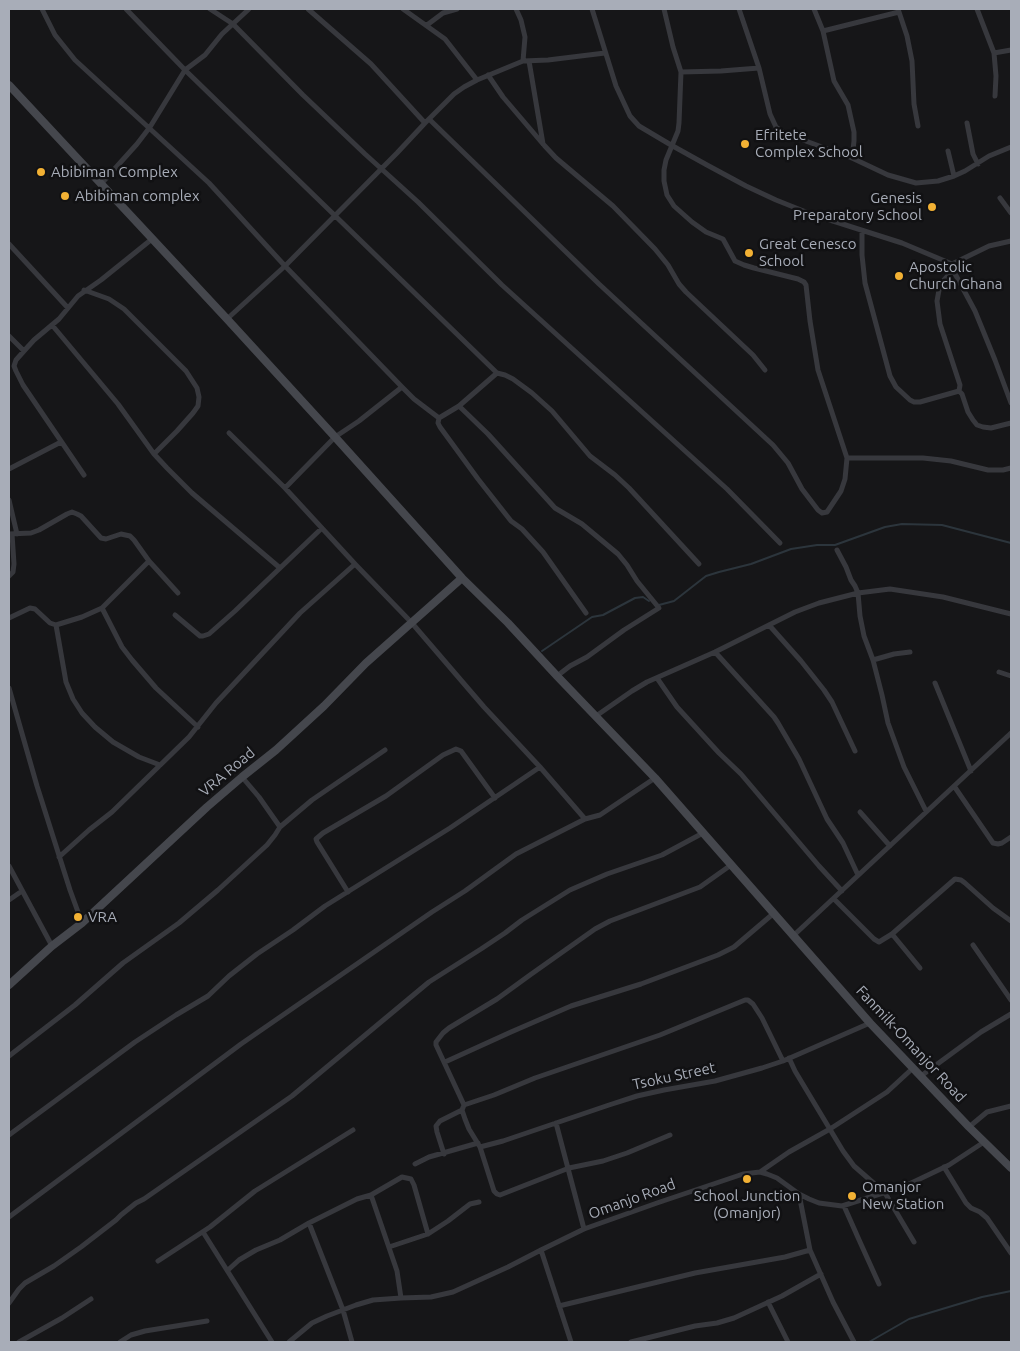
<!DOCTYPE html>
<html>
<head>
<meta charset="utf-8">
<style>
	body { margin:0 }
	#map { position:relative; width:1020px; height:1351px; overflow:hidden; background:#161618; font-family:Ubuntu,sans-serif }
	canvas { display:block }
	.frame { position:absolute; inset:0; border:10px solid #a8adb8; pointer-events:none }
</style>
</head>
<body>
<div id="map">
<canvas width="1020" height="1351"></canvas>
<div class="frame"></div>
</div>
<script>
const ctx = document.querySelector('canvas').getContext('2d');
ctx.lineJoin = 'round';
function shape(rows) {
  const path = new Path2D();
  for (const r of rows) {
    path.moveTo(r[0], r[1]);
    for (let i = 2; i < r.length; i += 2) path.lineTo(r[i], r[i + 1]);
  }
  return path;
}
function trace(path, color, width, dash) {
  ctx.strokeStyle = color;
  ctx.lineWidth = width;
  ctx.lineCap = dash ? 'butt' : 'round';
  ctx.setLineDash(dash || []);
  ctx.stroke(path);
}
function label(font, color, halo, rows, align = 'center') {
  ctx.font = font + ' Ubuntu,sans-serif';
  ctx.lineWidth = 5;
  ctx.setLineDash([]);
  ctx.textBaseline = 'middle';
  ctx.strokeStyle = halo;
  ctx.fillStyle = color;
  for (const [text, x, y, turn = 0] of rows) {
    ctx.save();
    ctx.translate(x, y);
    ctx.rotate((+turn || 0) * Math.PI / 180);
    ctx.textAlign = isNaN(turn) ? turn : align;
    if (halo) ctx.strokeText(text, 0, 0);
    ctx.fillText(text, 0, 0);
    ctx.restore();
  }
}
trace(shape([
	[659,605,674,601,706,576,719,572,751,564,791,549,817,545,835,545,885,527,902,524,942,525,1011,543],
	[542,651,592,617,603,615,635,598,643,597,649,601],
	[869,1342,909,1319,982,1297,1011,1291]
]), '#2c353c', 2);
trace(shape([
	[42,9,55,35,75,60,209,183,285,266,402,387,414,399,439,418,438,423,440,427,478,479,511,521,522,529,543,552,586,613],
	[126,9,185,70,497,373,505,375,513,379,532,393,552,411,590,456,615,475,629,488,699,564],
	[210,9,233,24,303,95,365,154,418,202,502,285,727,489,780,543],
	[308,9,371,64,425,123],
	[403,9,445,39,477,80],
	[516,9,521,20,525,37,523,61],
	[592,9,616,86,630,116,639,126,671,145,707,165,746,186,776,200,811,214,902,243,952,264,953,270,975,311,995,360,1011,403],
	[739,9,759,68,770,114,776,127,784,133,852,158,888,175,916,183,938,181,954,176,965,171,989,156,1011,147],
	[814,9,823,31,834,81,848,105,854,132,854,141,852,158],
	[898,9,907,36,912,61,914,104,918,126],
	[977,9,994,53,996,76,995,96],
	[427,25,443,13,457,9],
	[823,31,899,12],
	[994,53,1011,50],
	[529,61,543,144],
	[681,72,721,71,759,68],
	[488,75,503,97,543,144,556,158,613,206,655,249,668,265,679,284,686,292,753,355,765,370],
	[429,119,599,284,773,445,788,463,802,489,818,510,822,513,827,512,841,491,845,479,847,458,818,370,810,321,806,285,804,282,798,279,754,268,744,265,735,261,723,239,706,232,692,222,674,206,667,195,664,181,664,170,666,160,678,131,679,123,681,72,673,47,664,9],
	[967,123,973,154,978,164],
	[948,151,954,176],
	[101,184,137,144,150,127,185,70,205,55,222,34,249,9],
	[1000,198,1011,213],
	[862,231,862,255,865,283,890,376,896,387,910,400,914,402,920,402,959,391,962,394,968,412,973,420,977,425,983,427,991,428,1011,423],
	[9,244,68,308],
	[952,264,989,246,1011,241],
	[953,270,944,280,939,290,937,301,940,324,960,385,959,391],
	[84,290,109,299,124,309,186,371,197,388,199,397,198,406,193,413,177,431,154,454],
	[227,319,285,266,397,153,425,123,454,94,464,87,477,80,523,61,548,60,605,53],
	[52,325,118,404,154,454,167,468,192,493,280,568],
	[9,336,24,351],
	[459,406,488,434,555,508,582,524,618,554,627,565,637,581,659,608,624,630,587,657,570,666,557,676],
	[439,418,459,406,497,373],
	[229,433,285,488,355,564,411,622,484,707,540,767,585,819],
	[847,458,923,458,951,461,988,470,1003,470,1011,468],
	[9,469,61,442],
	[84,475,23,385,16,371,14,366,16,360,24,351,34,340,59,319,78,296,101,280,152,239],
	[285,488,335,437,359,421,402,387],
	[9,500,17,534],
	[9,534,31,533,39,530,67,514,72,512,77,514,81,516,101,538,106,539,121,534,130,536,134,540,149,561,178,593],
	[837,550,846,567,851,580,855,586,858,593,860,616,864,636,873,660,882,695,888,723,904,767,926,811],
	[9,576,13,572,14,564,12,534],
	[102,608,122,647,132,660,156,688,198,727],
	[175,615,200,636,203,636,209,634,235,611,322,528],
	[9,618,30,608,35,609,50,623,56,625,82,617,102,608,149,561],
	[56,625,66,682,73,699,82,713,95,727,113,742,139,757,160,765],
	[769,625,801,661,824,690,832,702,855,751],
	[715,652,774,717,778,723,799,759,827,819,843,843,858,875],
	[873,660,894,654,910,652],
	[999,672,1011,676],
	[657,678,677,707,719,753,741,774,819,866,842,891],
	[935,683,971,771],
	[9,688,37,786,70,890,82,923],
	[596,716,632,691,647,682,715,652,795,612,819,603,858,593,890,589,943,597,1011,614],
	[242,777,259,797,280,827],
	[954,786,993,843,998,844,1002,843,1011,837],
	[860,812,890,846],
	[59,857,89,830,112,812,189,737,216,703,300,613,355,564],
	[9,866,52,946],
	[348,892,317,842,316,839,323,833,386,796,443,755,456,749,461,751,495,798],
	[834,899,874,939,879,942,892,934,955,879,961,880,965,883,993,908,1011,921],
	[9,900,22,891],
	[892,934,920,968],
	[793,936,1011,733],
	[973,945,1011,1000],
	[9,1056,75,1005,123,963,179,923,218,890,267,845,275,835,280,827,312,800,385,750],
	[789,1058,795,1071,843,1151,854,1166,885,1193,914,1242],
	[445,1062,511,1032,571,1006,641,984,718,955,734,947,774,913],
	[921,1076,981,1032,1011,1014],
	[464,1105,494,1095,535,1078,660,1035,745,1000,748,1000,753,1004,762,1018,783,1061],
	[556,1123,584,1229],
	[969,1127,987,1112,1011,1106],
	[9,1135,135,1042,176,1015,208,996,229,976,257,954,293,930,325,906,450,828,540,767],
	[670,1135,627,1153,603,1161,569,1168,500,1195,497,1194,494,1191,480,1147,469,1129,465,1119,462,1110,464,1105,436,1045,436,1042,443,1033,449,1028,497,999,530,975,595,929,610,921,700,887,731,865],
	[480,1147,503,1141,609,1105,637,1096,664,1090,715,1081,762,1068,783,1061,870,1023],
	[444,1154,437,1132,436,1126,440,1121,462,1110],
	[415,1164,429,1157,478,1143],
	[944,1167,966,1203,971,1208,980,1212,987,1218,1011,1253],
	[760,1172,789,1152,830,1129,887,1092,913,1068],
	[799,1194,810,1250,833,1302,854,1342],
	[371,1195,397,1271,401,1298],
	[844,1206,860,1242,879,1284],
	[9,1217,241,1044,432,912,465,891,516,854,585,819,600,815,655,778],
	[309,1223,343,1310,352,1342],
	[203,1232,272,1342],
	[389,1247,428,1234,448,1221,470,1204,479,1202],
	[541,1250,571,1342],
	[158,1261,210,1227,255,1191,353,1130],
	[228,1270,239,1260,256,1250,280,1240,309,1223,357,1199,371,1195,402,1177,411,1179,414,1185,428,1234],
	[768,1302,788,1342],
	[9,1303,19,1289,25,1283,54,1266,81,1247,116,1220,121,1215,136,1203,144,1199,292,1096,429,982,481,949,505,933,522,920,570,890,607,874,662,855,703,833],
	[559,1306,695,1273,785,1257,810,1250],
	[19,1342,62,1318,91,1299],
	[120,1342,131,1335,145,1331,207,1321],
	[289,1342,312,1323,327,1316,356,1305,373,1300,401,1298,431,1297,453,1292,508,1267,541,1250,584,1229,657,1203,743,1174,760,1172,767,1174,777,1178,799,1194,809,1199,819,1203,842,1206,905,1186,949,1165,984,1142],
	[631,1342,695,1326,717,1323,734,1318,782,1296,821,1274]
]), '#37383d', 5);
trace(shape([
	[9,85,227,319,335,437,462,578,508,623,557,676,655,778,870,1023,969,1127,1011,1168],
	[9,985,52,946,82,923,207,807,242,777,276,750,324,706,366,663,462,578]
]), '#45474d', 8);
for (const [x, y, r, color] of [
	[745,144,5,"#f2b134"],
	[41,172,5,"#f2b134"],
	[65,196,5,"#f2b134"],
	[932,207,5,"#f2b134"],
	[749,253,5,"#f2b134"],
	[899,276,5,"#f2b134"],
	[78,917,5,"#f2b134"],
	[747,1179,5,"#f2b134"],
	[852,1196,5,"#f2b134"]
]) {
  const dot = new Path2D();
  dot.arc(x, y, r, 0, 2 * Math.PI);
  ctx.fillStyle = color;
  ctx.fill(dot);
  trace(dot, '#111113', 2);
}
label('15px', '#a8adb8', '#111113', [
	["Efritete",755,135],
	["Complex School",755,152],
	["Abibiman Complex",51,172],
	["Abibiman complex",75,196],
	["Genesis",922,198,"right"],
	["Preparatory School",922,215,"right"],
	["Great Cenesco",759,244],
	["School",759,261],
	["Apostolic",909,267],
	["Church Ghana",909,284],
	["VRA",88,917],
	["Omanjor",862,1187],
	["New Station",862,1204],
	["School Junction",747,1196,"center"],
	["(Omanjor)",747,1213,"center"]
], 'left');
label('15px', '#a8adb8', '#111113', [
	["VRA Road",227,772,-40],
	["Fanmilk-Omanjor Road",911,1044,47],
	["Tsoku Street",674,1076,-12],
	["Omanjo Road",632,1199,-20]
]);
</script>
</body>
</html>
